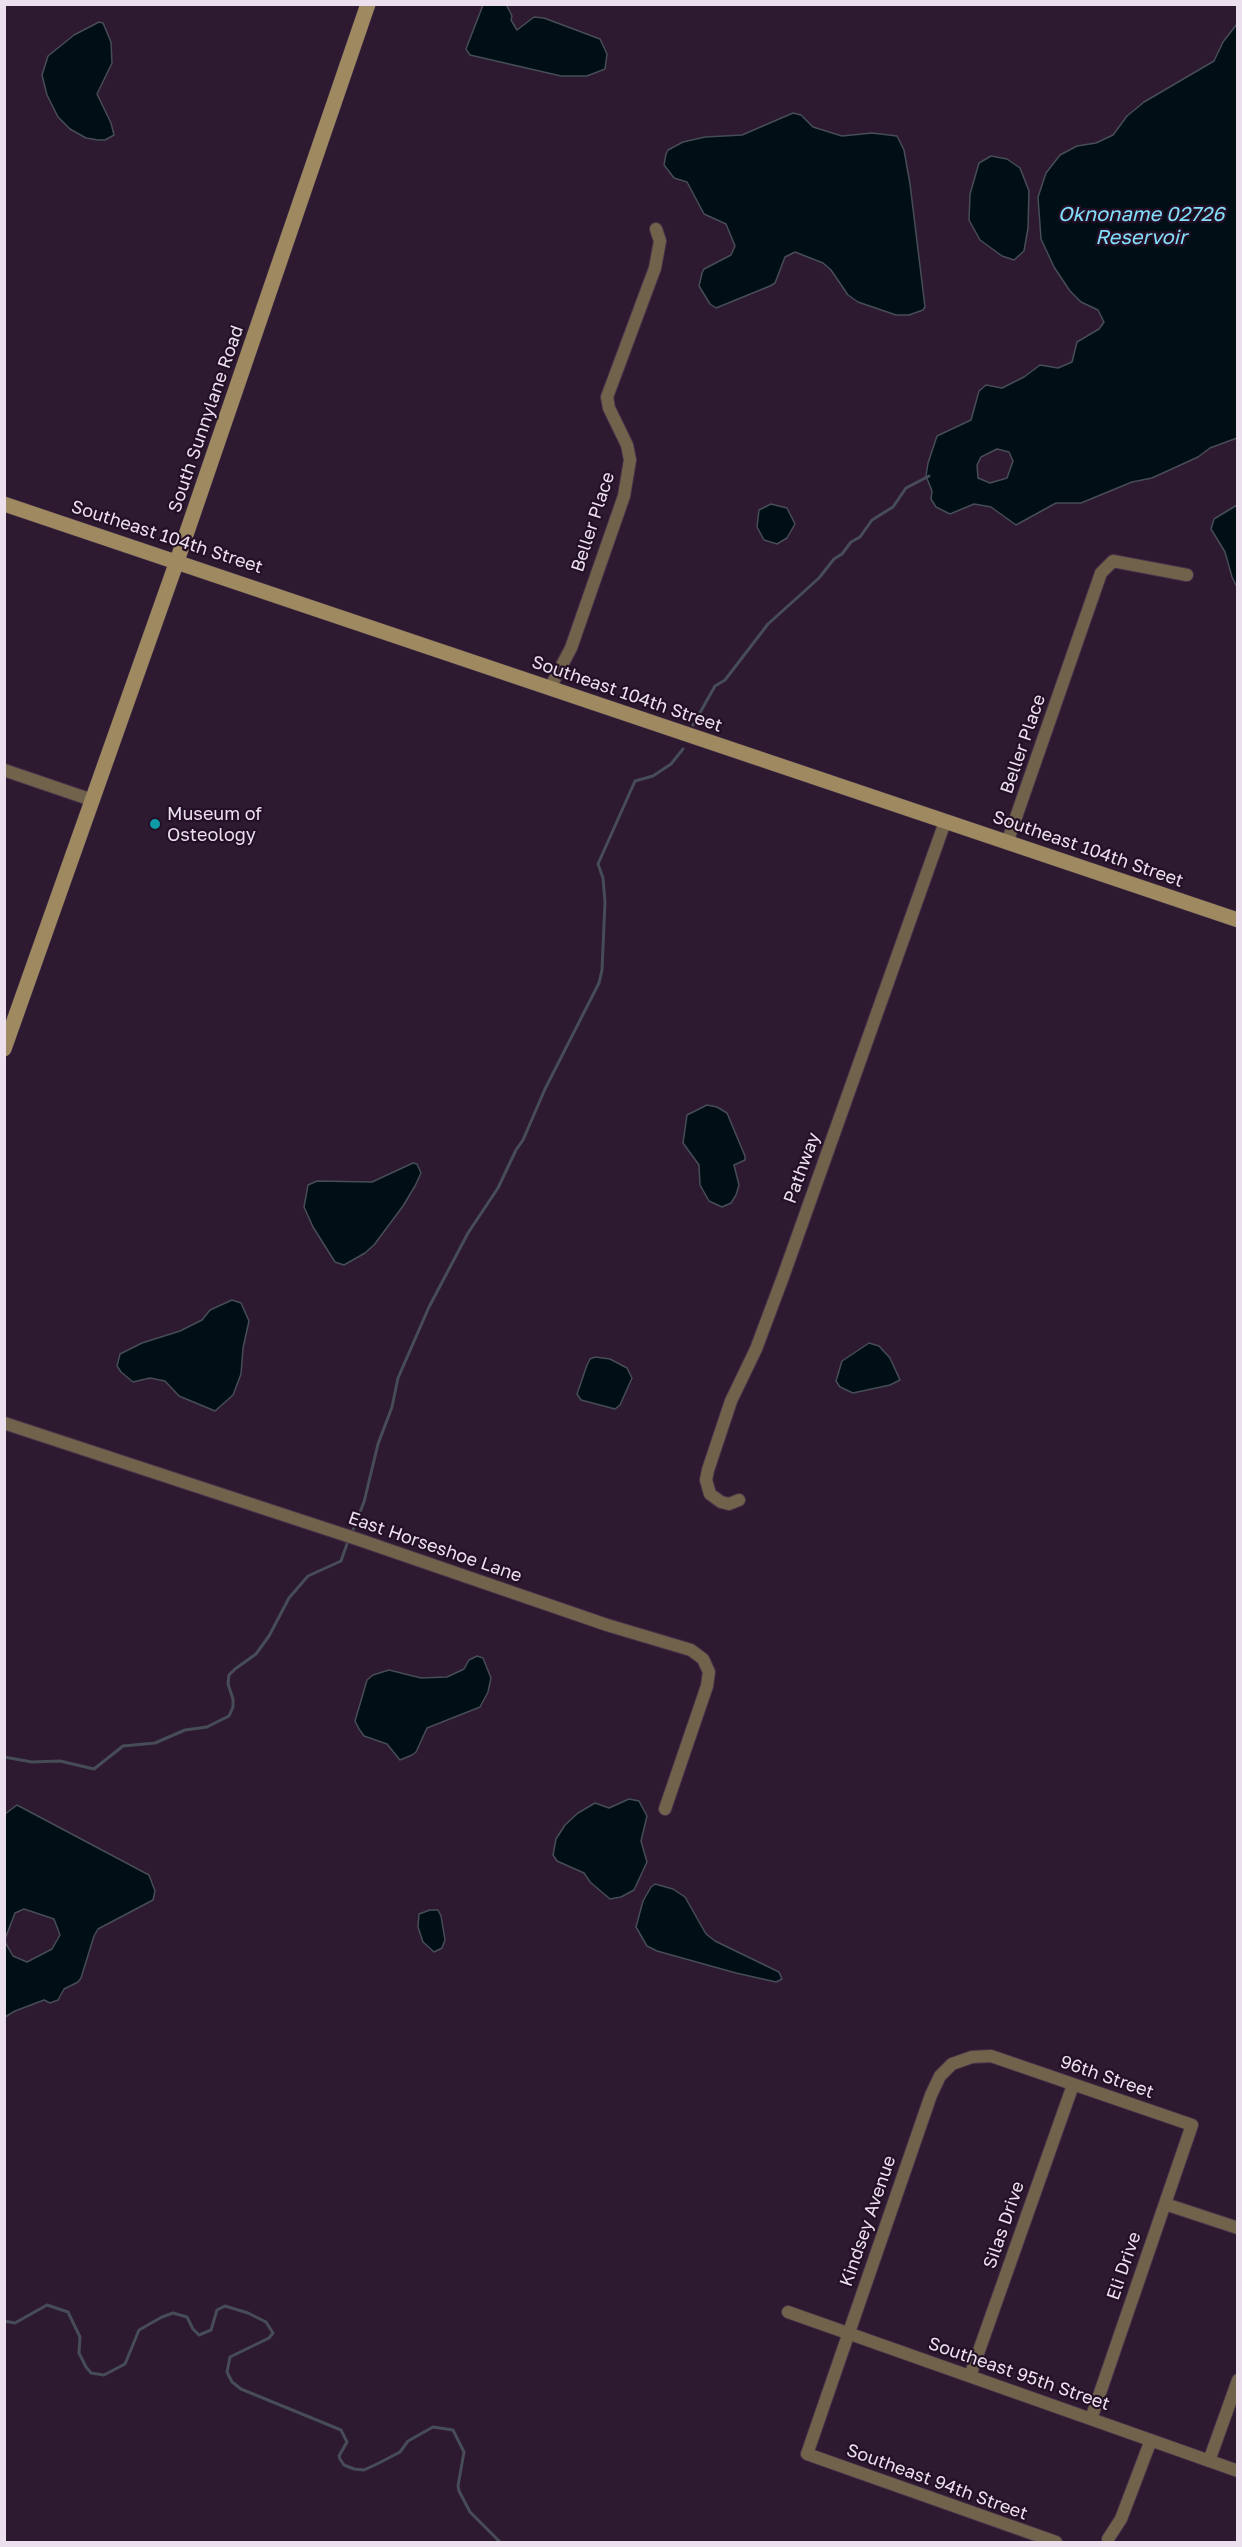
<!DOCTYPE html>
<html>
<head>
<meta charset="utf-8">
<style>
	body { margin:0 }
	#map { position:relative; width:1242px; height:2547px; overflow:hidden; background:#2d1930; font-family:"Golos Text",sans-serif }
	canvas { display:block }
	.frame { position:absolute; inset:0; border:6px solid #ecdfee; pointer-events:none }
</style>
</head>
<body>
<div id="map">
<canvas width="1242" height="2547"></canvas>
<div class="frame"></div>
</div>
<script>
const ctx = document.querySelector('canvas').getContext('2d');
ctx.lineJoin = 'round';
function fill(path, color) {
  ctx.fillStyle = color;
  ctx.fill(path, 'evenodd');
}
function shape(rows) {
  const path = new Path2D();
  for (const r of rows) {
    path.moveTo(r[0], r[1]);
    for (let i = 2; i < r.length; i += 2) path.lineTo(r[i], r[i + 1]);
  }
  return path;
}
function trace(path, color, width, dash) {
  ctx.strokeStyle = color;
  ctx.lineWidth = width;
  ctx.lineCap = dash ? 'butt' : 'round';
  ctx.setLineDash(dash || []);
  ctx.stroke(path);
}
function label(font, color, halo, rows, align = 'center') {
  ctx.font = font + ' "Golos Text",sans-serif';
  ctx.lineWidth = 4.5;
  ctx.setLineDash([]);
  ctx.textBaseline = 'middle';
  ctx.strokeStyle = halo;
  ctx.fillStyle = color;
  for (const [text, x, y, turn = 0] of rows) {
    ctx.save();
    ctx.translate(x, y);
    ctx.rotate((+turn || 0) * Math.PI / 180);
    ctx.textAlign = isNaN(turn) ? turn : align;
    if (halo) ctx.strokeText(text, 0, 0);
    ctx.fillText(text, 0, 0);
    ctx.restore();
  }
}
const water = shape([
	[506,4,512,16,511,20,517,30,534,17,544,18,600,39,607,54,605,69,587,76,561,76,470,55,466,49,483,5,506,4],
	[99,22,103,23,111,42,112,63,97,94,111,123,114,135,105,140,98,140,86,138,70,129,58,117,47,95,42,75,48,56,74,35,99,22],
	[1237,24,1237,438,1210,448,1198,457,1152,478,1132,482,1081,503,1056,503,1016,525,991,507,974,504,950,514,936,507,931,499,932,491,926,476,928,463,937,436,971,420,979,391,986,385,1002,388,1024,377,1040,365,1058,368,1072,362,1077,342,1099,329,1104,322,1098,310,1081,302,1070,291,1054,267,1041,239,1038,197,1046,173,1060,155,1077,146,1096,143,1113,135,1127,116,1144,102,1214,61,1223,42,1237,24],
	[997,449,1009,452,1013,461,1007,478,990,483,978,478,977,465,981,457,997,449],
	[793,113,801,115,813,127,842,136,872,133,897,136,904,150,910,184,925,307,923,310,909,315,896,315,858,302,848,295,831,270,823,263,795,252,785,257,775,283,770,286,716,308,710,304,699,286,702,273,704,269,731,255,735,246,726,224,704,214,687,182,674,178,671,174,664,165,666,154,668,150,683,142,705,137,742,135,793,113],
	[991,156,1007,159,1020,168,1029,191,1028,228,1024,251,1014,260,1002,256,980,240,969,220,970,194,979,163,991,156],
	[771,504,787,508,795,524,787,538,777,544,764,540,757,527,759,510,771,504],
	[1237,505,1237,587,1232,577,1225,552,1211,529,1214,519,1237,505],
	[707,1105,717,1107,727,1113,745,1156,745,1160,734,1165,739,1185,736,1195,731,1203,722,1207,709,1201,700,1185,699,1165,683,1143,687,1115,707,1105],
	[413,1163,417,1164,421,1173,415,1186,403,1206,374,1245,365,1253,344,1265,335,1262,313,1227,304,1207,308,1185,317,1181,372,1182,413,1163],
	[232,1300,241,1303,249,1321,243,1348,241,1374,233,1395,215,1411,179,1396,165,1381,150,1378,133,1382,121,1372,117,1366,120,1354,142,1343,180,1331,202,1320,210,1310,232,1300],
	[869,1343,879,1346,890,1358,900,1380,890,1385,853,1393,840,1387,836,1381,842,1361,869,1343],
	[595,1357,610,1359,627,1368,632,1378,620,1405,615,1409,581,1400,577,1394,587,1365,590,1359,595,1357],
	[477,1656,483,1658,491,1678,488,1692,480,1707,427,1728,416,1752,412,1755,400,1760,387,1744,364,1736,359,1729,355,1721,367,1680,373,1675,389,1670,421,1678,447,1677,464,1669,469,1660,477,1656],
	[629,1799,639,1801,647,1816,641,1841,647,1862,634,1890,621,1897,610,1899,590,1882,584,1873,557,1861,553,1855,556,1839,565,1825,578,1813,595,1803,609,1808,629,1799],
	[17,1805,149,1875,155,1891,153,1900,98,1929,94,1936,81,1978,78,1982,64,1989,58,2000,50,2003,44,2000,15,2011,5,2017,5,1942,13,1956,27,1962,52,1949,60,1935,54,1919,24,1909,15,1913,5,1939,5,1814,17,1805],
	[655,1884,673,1889,685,1897,706,1934,715,1941,779,1972,782,1979,776,1982,736,1973,657,1951,647,1946,636,1927,643,1901,651,1887,655,1884],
	[430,1910,438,1910,441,1916,445,1940,442,1948,434,1952,423,1942,418,1927,419,1914,430,1910]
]);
fill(water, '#000f16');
trace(water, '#474d57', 1.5);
trace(shape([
	[693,725,715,686,725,680,768,624,819,578,834,559,842,554,851,542,860,537,872,520,893,507,906,488,929,476],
	[351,1535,364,1502,378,1444,392,1407,398,1378,429,1307,468,1233,498,1188,516,1150,523,1140,545,1089,599,983,602,970,605,902,603,878,598,864,635,781,653,776,671,764,683,749],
	[4,1757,32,1762,60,1761,94,1769,123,1746,155,1743,185,1730,207,1727,229,1716,233,1707,233,1699,228,1684,229,1675,235,1669,256,1654,269,1636,289,1598,308,1576,341,1561,348,1541],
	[4,2321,15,2323,47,2305,68,2312,80,2337,79,2353,86,2367,91,2373,104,2375,125,2364,139,2330,162,2317,173,2313,187,2317,193,2329,199,2335,211,2330,217,2310,225,2306,248,2313,266,2322,273,2333,269,2338,230,2357,227,2372,232,2382,241,2389,341,2430,347,2442,339,2456,340,2459,344,2465,354,2469,364,2470,379,2463,400,2452,408,2441,433,2427,453,2430,464,2452,458,2486,459,2491,470,2512,500,2542]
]), '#474d57', 3);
const street = shape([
	[550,688,571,648,624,496,630,460,627,445,609,408,607,397,655,268,660,241,656,229],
	[4,770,92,800],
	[1007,843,1101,573,1113,561,1187,575],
	[4,1423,357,1539,607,1625,691,1650,703,1659,709,1672,707,1686,665,1809],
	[739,1500,729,1504,721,1502,710,1494,706,1480,708,1470,731,1401,756,1349,783,1277,945,822],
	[1165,2204,1238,2228],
	[788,2312,1238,2471],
	[970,2376,1073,2085],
	[1209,2461,1238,2380],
	[1108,2539,1121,2519,1151,2440],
	[1056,2542,807,2454,931,2095,940,2076,952,2064,972,2057,991,2056,1192,2125,1091,2419]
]);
const secondary = shape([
	[4,504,1238,920],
	[4,1049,177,561,368,4]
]);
trace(street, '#48354b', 14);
trace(secondary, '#48354b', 16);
trace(street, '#71634b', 12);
trace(secondary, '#9e8961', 15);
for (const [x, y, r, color] of [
	[155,824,6,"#0f9aa8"]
]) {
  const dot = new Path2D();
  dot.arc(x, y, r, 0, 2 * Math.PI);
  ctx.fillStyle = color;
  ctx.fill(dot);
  trace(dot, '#231026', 2);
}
label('18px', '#ecdfee', '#231026', [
	["South Sunnylane Road",206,419,-71],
	["Beller Place",593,522,-72],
	["Southeast 104th Street",167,537,18],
	["Southeast 104th Street",627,694,19],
	["Beller Place",1023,744,-71],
	["Southeast 104th Street",1088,849,19],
	["Pathway",802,1168,-70],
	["East Horseshoe Lane",435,1547,19],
	["96th Street",1107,2077,19],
	["Kindsey Avenue",868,2221,-71],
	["Silas Drive",1004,2225,-71],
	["Eli Drive",1124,2266,-71],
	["Southeast 95th Street",1019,2374,19],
	["Southeast 94th Street",937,2482,20]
]);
label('18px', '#ecdfee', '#231026', [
	["Museum of",167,814],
	["Osteology",167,835]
], 'left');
label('italic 20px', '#83e0fb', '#231026', [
	["Oknoname 02726",1141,215],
	["Reservoir",1141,238]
]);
</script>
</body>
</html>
